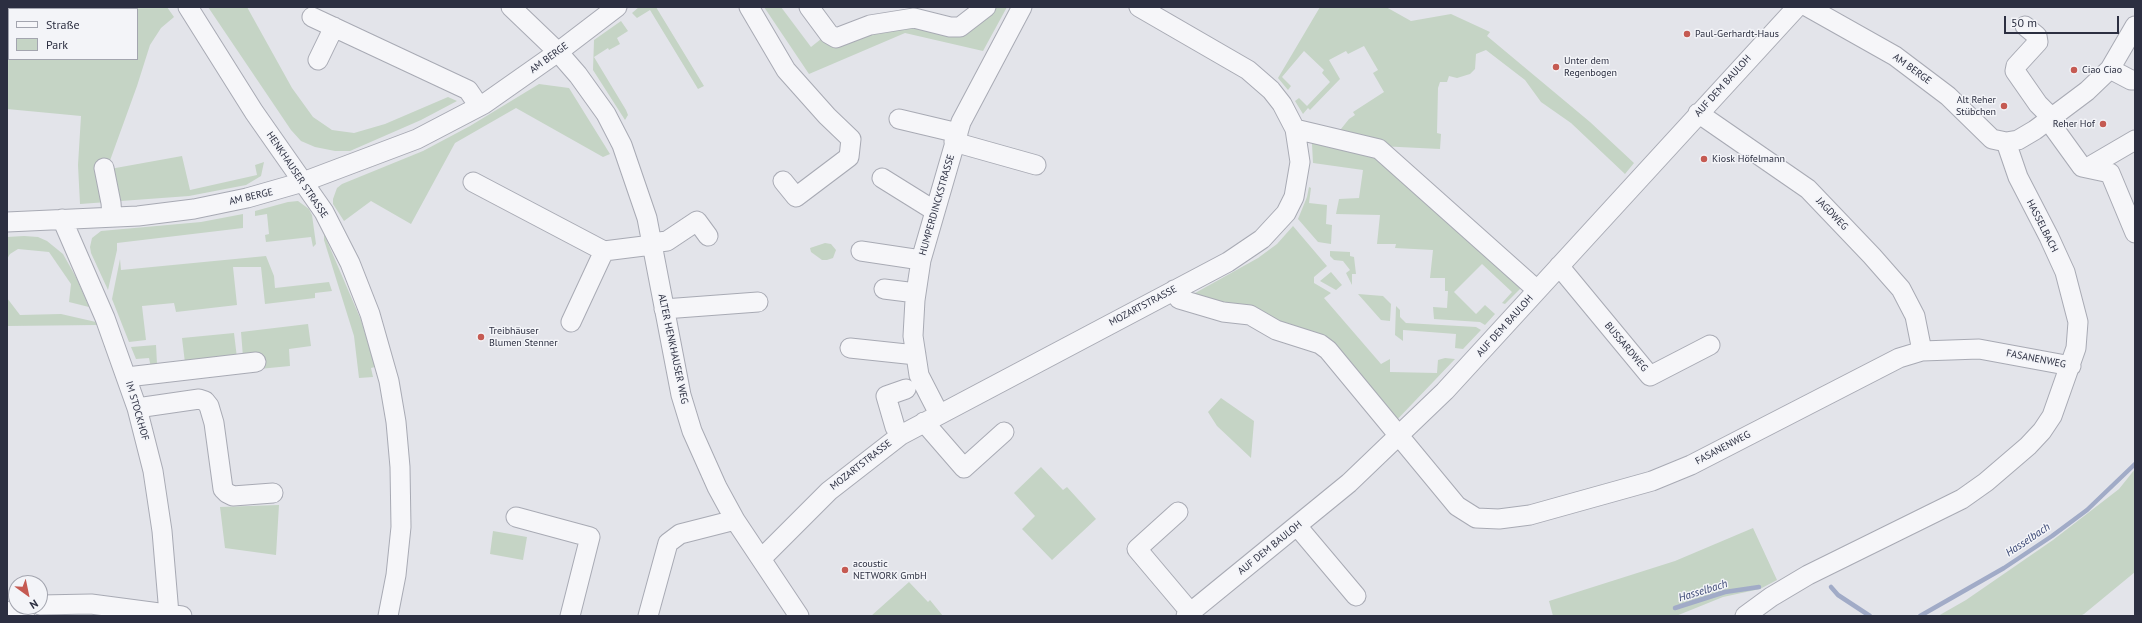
<!DOCTYPE html>
<html>
<head>
<meta charset="utf-8">
<style>
	body { margin:0 }
	#map { position:relative; width:2142px; height:623px; overflow:hidden; background:#e3e4ea; font-family:"PT Sans",sans-serif }
	canvas { display:block }
	.frame { position:absolute; inset:0; border:8px solid #2c2f41; pointer-events:none }
	.legend { position:absolute; left:8px; top:8px; width:130px; height:52px; box-sizing:border-box; background:#f3f4f8; border:1px solid #a3a5af; margin:0; padding:5px 7px; list-style:none; font-size:12px; color:#2c2f41 }
	.legend li { display:flex; align-items:center; gap:8px; height:20px }
	.legend b { width:20px; border:1px solid #a3a5af }
	.north { position:absolute; left:8px; top:575px; width:40px; height:40px; box-sizing:border-box; background:#f3f4f8; border:1px solid #a3a5af; border-radius:50%; rotate:147deg; font-size:11px; font-weight:700; line-height:16px; text-align:center; color:#2c2f41 }
	.north::after { content:''; display:block; margin:auto; width:14px; height:18px; background:#c55a52; clip-path:polygon(50% 0,100% 100%,50% 72%,0 100%) }
	.scale { position:absolute; left:2004px; top:16px; width:115px; height:18px; box-sizing:border-box; border:2px solid #2c2f41; border-top:0; padding-left:5px; font-size:12px; line-height:14px; white-space:nowrap; color:#2c2f41; -webkit-text-stroke:3px #f3f4f8; paint-order:stroke }
</style>
</head>
<body>
<div id="map">
<canvas width="2142" height="623"></canvas>
<div class="frame"></div>
<ul class="legend">
<li><b style="height:5px;background:#f6f6f9"></b>Straße</li>
<li><b style="height:11px;background:#c5d4c5"></b>Park</li>
</ul>
<div class="north">N</div>
<div class="scale">50 m</div>
</div>
<script>
const ctx = document.querySelector('canvas').getContext('2d');
ctx.lineJoin = 'round';
function fill(path, color) {
  ctx.fillStyle = color;
  ctx.fill(path, 'evenodd');
}
function shape(rows) {
  const path = new Path2D();
  for (const r of rows) {
    path.moveTo(r[0], r[1]);
    for (let i = 2; i < r.length; i += 2) path.lineTo(r[i], r[i + 1]);
  }
  return path;
}
function trace(path, color, width, dash) {
  ctx.strokeStyle = color;
  ctx.lineWidth = width;
  ctx.lineCap = dash ? 'butt' : 'round';
  ctx.setLineDash(dash || []);
  ctx.stroke(path);
}
function label(font, color, halo, rows, align = 'center') {
  ctx.font = font + ' "PT Sans",sans-serif';
  ctx.lineWidth = 3;
  ctx.setLineDash([]);
  ctx.textBaseline = 'middle';
  ctx.strokeStyle = halo;
  ctx.fillStyle = color;
  for (const [text, x, y, turn = 0] of rows) {
    ctx.save();
    ctx.translate(x, y);
    ctx.rotate((+turn || 0) * Math.PI / 180);
    ctx.textAlign = isNaN(turn) ? turn : align;
    if (halo) ctx.strokeText(text, 0, 0);
    ctx.fillText(text, 0, 0);
    ctx.restore();
  }
}
fill(shape([
	[7,7,167,7,174,17,161,28,150,45,137,86,108,166,110,169,182,156,190,190,257,175,255,165,264,162,261,176,246,185,189,196,80,204,78,165,81,116,7,109],
	[9,9,137,9,137,59,9,59],
	[208,7,247,7,292,88,313,117,332,130,354,133,385,124,448,97,457,101,421,120,350,151,335,151,315,147,301,141,291,130],
	[639,7,656,7,704,86,698,89,650,10,637,18,632,13],
	[764,7,781,7,811,47,821,39,826,44,834,46,858,34,903,27,945,30,995,7,1007,7,983,51,905,33,809,74],
	[1320,7,1386,7,1411,21,1451,14,1490,32,1487,36,1590,122,1634,163,1625,174,1571,123,1541,102,1525,80,1486,50,1476,54,1475,69,1470,74,1457,78,1449,76,1447,82,1440,82,1438,88,1437,133,1441,134,1440,149,1379,146,1341,134,1341,129,1349,119,1355,115,1353,112,1384,92,1373,73,1378,70,1364,46,1348,54,1346,51,1329,60,1340,79,1310,110,1308,108,1303,114,1295,101,1299,98,1307,106,1330,82,1322,73,1324,70,1304,51,1282,77,1291,86,1288,90,1278,78],
	[621,21,628,31,617,38,620,44,609,50,608,48,594,57,626,110,628,115,625,120,593,70,594,40],
	[539,84,569,88,610,154,603,157,516,108,455,143,411,224,371,201,344,221,333,204,333,199,337,188,342,184,423,151,470,126],
	[1321,139,1375,153,1521,288,1505,304,1502,303,1512,292,1482,264,1454,292,1476,314,1485,305,1495,314,1485,325,1480,322,1434,319,1433,307,1447,308,1448,291,1445,291,1445,278,1430,278,1433,250,1395,248,1396,244,1377,244,1380,215,1336,214,1339,199,1359,198,1363,170,1313,163,1312,144],
	[1309,187,1311,188,1309,203,1327,205,1326,224,1332,225,1331,244,1318,242,1298,219,1307,197],
	[298,201,309,209,312,215,316,244,313,247,311,237,266,242,265,235,269,234,267,214,255,216,255,211,288,202],
	[243,214,243,228,117,243,117,250,108,290,91,253,90,247,92,238,101,231,201,222],
	[1293,226,1327,266,1314,277,1314,283,1331,293,1324,298,1381,364,1390,359,1390,372,1437,373,1438,360,1445,358,1455,359,1392,425,1328,344,1188,297,1258,258,1277,244],
	[324,234,361,320,375,367,371,368,373,377,359,378,354,336,324,240],
	[24,236,38,237,47,241,63,254,77,279,89,307,69,302,71,284,49,252,18,249,10,254,7,259,7,237],
	[825,243,831,244,836,250,833,258,827,260,822,260,811,252,810,248],
	[1330,251,1350,252,1350,256,1354,257,1356,274,1352,274,1352,285,1346,273,1350,270,1343,261,1334,260,1330,256],
	[266,256,274,276,275,288,329,282,332,291,315,293,315,298,265,304,261,267,233,267,237,305,176,312,174,303,142,306,146,340,129,342,112,299,120,259,121,270],
	[1331,272,1342,285,1336,290,1320,281],
	[1358,294,1383,296,1391,304,1390,321,1381,320],
	[7,298,20,315,61,314,96,322,97,325,7,326],
	[1396,306,1400,310,1400,317,1406,323,1476,327,1481,330,1463,349,1455,348,1456,334,1403,330,1403,341,1395,335],
	[308,324,311,346,289,349,290,366,259,369,243,357,241,332],
	[234,333,237,358,185,363,182,338],
	[156,345,157,364,155,364,155,367,151,368,149,358,136,359,131,347],
	[1221,398,1254,421,1251,458,1217,426,1208,412],
	[1041,467,1063,490,1067,487,1096,519,1052,560,1022,529,1035,516,1014,493],
	[2135,469,2135,572,2084,614,2080,616,1938,616,1966,600,2053,540,2119,489],
	[279,505,276,555,225,548,220,507],
	[1753,528,1777,580,1760,589,1723,597,1676,616,1553,616,1549,601,1675,561],
	[493,531,527,537,523,560,490,554],
	[909,582,928,602,930,600,943,616,871,616]
]), '#c5d4c5');
trace(shape([
	[1831,587,1838,595,1870,616],
	[1675,608,1725,592,1759,587],
	[1920,616,2004,568,2052,536,2087,510,2135,464]
]), '#a1abc7', 4.5);
const minor = shape([
	[188,7,254,112,324,212,350,263,370,314,389,381,396,422,400,467,401,527,396,575,388,616],
	[511,7,558,52,578,75,606,114,622,145,647,218,681,395,692,431,717,487,735,520,799,616],
	[749,7,786,70,827,116,851,139,849,157,796,197,783,181],
	[809,7,829,34,836,38,870,25,914,18,950,27,960,27,986,7],
	[1808,7,1895,56,1948,96,1992,139,2006,142,2018,140,2035,130,2087,91,2110,69,2135,26],
	[312,17,468,90,479,106],
	[2025,26,2037,36,2038,42,2016,66,2015,71,2038,104,2052,118],
	[318,60,334,27],
	[2110,69,2131,80,2135,80],
	[1698,113,1808,189,1872,256,1901,289,1915,316,1922,351],
	[899,119,958,133],
	[2048,120,2082,167,2110,173,2135,233],
	[1295,129,1379,149,1537,290],
	[954,142,1036,165],
	[104,168,111,203,112,217],
	[2087,168,2135,140],
	[882,178,935,211],
	[473,182,604,251],
	[62,219,105,318,137,408,153,471,162,531,169,614],
	[7,222,138,216,194,209,247,198,303,182,417,139,484,104,558,52,617,7],
	[652,243,667,241,697,221,708,236],
	[861,251,921,260],
	[1559,266,1650,376,1710,345],
	[884,289,916,293],
	[1174,290,1179,299,1223,312,1250,315,1276,330,1320,344,1328,350,1457,506,1476,518,1499,519,1530,515,1652,481,1691,465,1899,358,1922,351,1979,349,2071,366],
	[664,309,758,302],
	[571,322,604,251,652,245],
	[850,348,916,355],
	[127,377,256,362],
	[137,408,199,399,205,401,209,406,214,423,223,489,227,493,233,496,273,493],
	[939,414,919,375,913,336,915,300,921,260,961,122,1022,7],
	[924,422,964,468,1004,432],
	[901,435,895,427,886,396,906,389],
	[1178,512,1137,549,1191,613],
	[516,517,590,537,570,616],
	[1297,526,1356,596],
	[761,559,829,491,901,435,1228,262,1262,239,1286,213,1294,197,1300,162,1295,129,1282,104,1271,90,1248,70,1139,7],
	[40,605,91,604,182,616],
	[7,612,28,607],
	[648,616,668,543,680,534,735,520],
	[1186,616,1349,483,1445,391,1797,7],
	[1745,616,1771,597,1808,575,1962,499,1986,482,2028,446,2042,431,2052,416,2076,348,2078,322,2065,272,2049,237,2018,177,2006,142]
]);
trace(minor, '#a8aab4', 21);
trace(minor, '#f6f6f9', 19);
for (const [x, y, r, color] of [
	[1687,34,4,"#c55a52"],
	[1556,67,4,"#c55a52"],
	[2074,70,4,"#c55a52"],
	[2004,106,4,"#c55a52"],
	[2103,124,4,"#c55a52"],
	[1704,159,4,"#c55a52"],
	[481,337,4,"#c55a52"],
	[845,570,4,"#c55a52"]
]) {
  const dot = new Path2D();
  dot.arc(x, y, r, 0, 2 * Math.PI);
  ctx.fillStyle = color;
  ctx.fill(dot);
  trace(dot, '#f3f4f8', 1.5);
}
label('10px', '#2c2f41', '#f3f4f8', [
	["Paul-Gerhardt-Haus",1695,34],
	["Unter dem",1564,61],
	["Regenbogen",1564,73],
	["Ciao Ciao",2082,70],
	["Alt Reher",1996,100,"right"],
	["Stübchen",1996,112,"right"],
	["Reher Hof",2095,124,"right"],
	["Kiosk Höfelmann",1712,159],
	["Treibhäuser",489,331],
	["Blumen Stenner",489,343],
	["acoustic",853,564],
	["NETWORK GmbH",853,576]
], 'left');
label('10px', '#2c2f41', '#f3f4f8', [
	["AM BERGE",549,58,-36],
	["AM BERGE",1912,69,36],
	["AUF DEM BAULOH",1723,86,-48],
	["HENKHAUSER STRASSE",297,175,56],
	["AM BERGE",251,197,-13],
	["HUMPERDINCKSTRASSE",937,205,-74],
	["JAGDWEG",1832,214,46],
	["HASSELBACH",2042,226,63],
	["MOZARTSTRASSE",1143,306,-28],
	["AUF DEM BAULOH",1505,326,-48],
	["BUSSARDWEG",1626,347,50],
	["ALTER HENKHAUSER WEG",673,349,78],
	["FASANENWEG",2036,359,11],
	["IM STOCKHOF",137,411,74],
	["FASANENWEG",1723,448,-28],
	["MOZARTSTRASSE",861,465,-38],
	["AUF DEM BAULOH",1270,548,-39]
]);
label('italic 11px', '#394673', '#f3f4f8', [
	["Hasselbach",2028,540,-34],
	["Hasselbach",1703,591,-17]
]);
</script>
</body>
</html>
